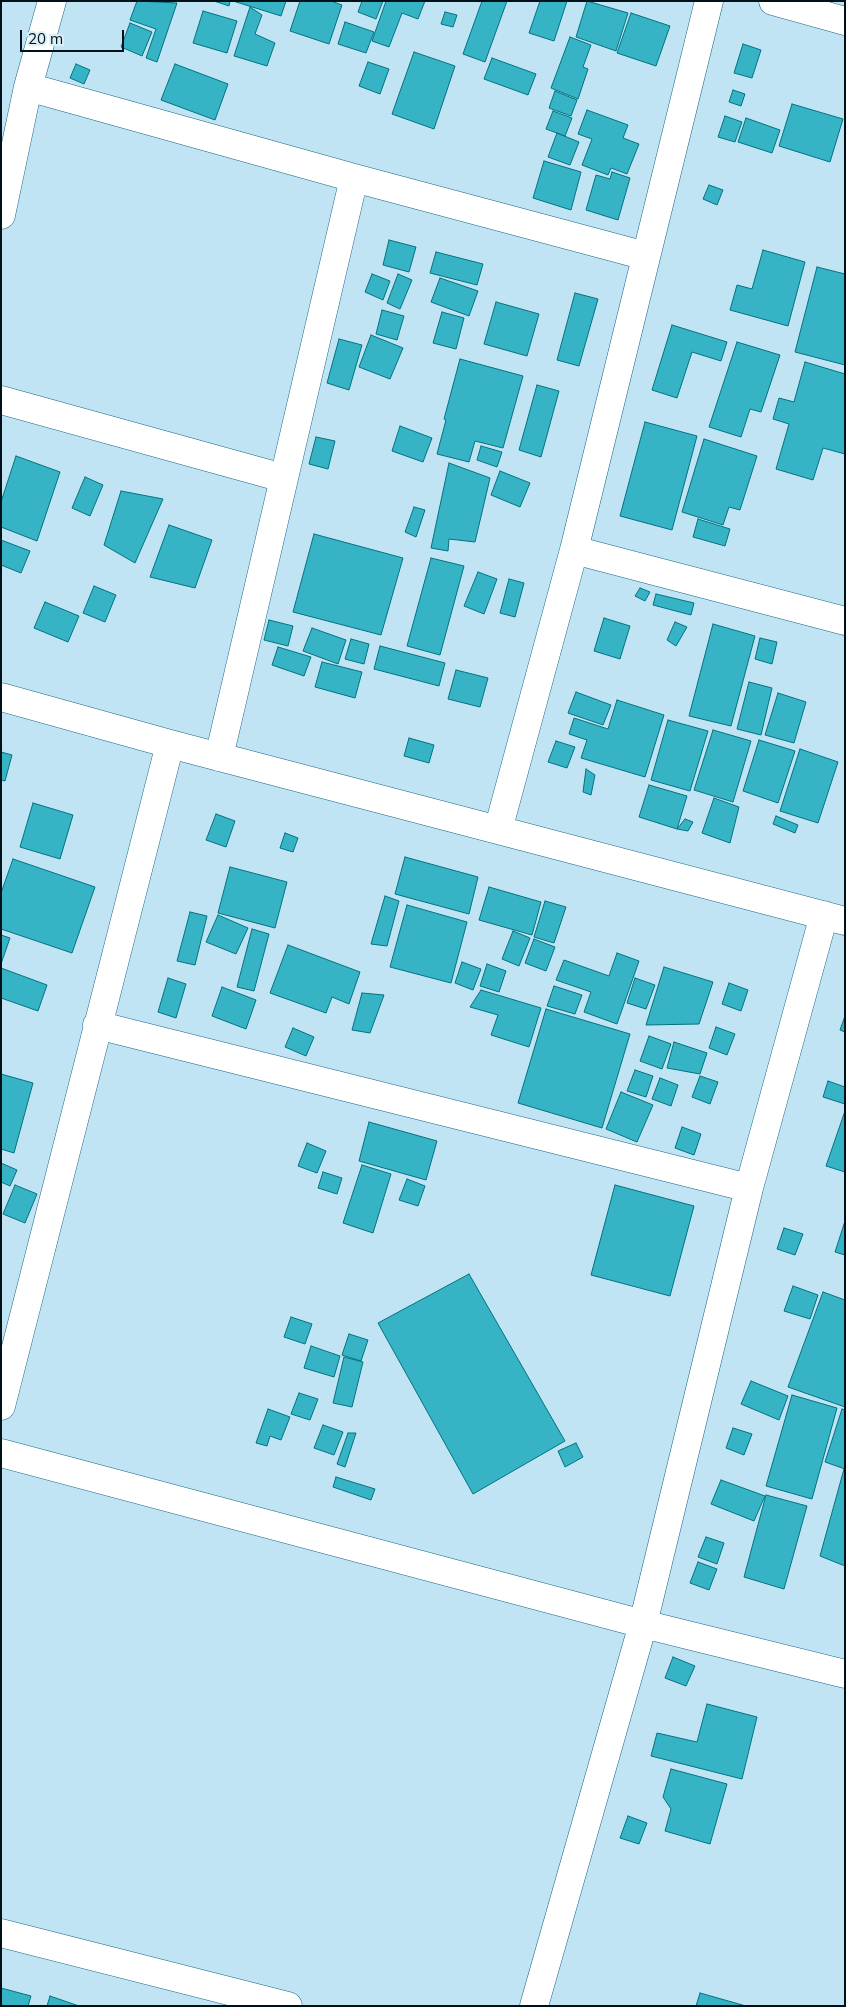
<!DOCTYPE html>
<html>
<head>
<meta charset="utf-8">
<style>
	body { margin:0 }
	#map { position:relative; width:846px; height:2007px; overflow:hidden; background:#c1e4f4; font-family:Mulish,sans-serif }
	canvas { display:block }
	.frame { position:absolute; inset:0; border:2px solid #001119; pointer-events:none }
	.scale { position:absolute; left:20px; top:30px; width:104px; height:22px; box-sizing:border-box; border:2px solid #001119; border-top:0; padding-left:6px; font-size:15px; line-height:18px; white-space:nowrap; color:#001119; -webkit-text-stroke:4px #dceef6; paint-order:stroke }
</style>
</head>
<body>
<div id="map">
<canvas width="846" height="2007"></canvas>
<div class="frame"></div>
<div class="scale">20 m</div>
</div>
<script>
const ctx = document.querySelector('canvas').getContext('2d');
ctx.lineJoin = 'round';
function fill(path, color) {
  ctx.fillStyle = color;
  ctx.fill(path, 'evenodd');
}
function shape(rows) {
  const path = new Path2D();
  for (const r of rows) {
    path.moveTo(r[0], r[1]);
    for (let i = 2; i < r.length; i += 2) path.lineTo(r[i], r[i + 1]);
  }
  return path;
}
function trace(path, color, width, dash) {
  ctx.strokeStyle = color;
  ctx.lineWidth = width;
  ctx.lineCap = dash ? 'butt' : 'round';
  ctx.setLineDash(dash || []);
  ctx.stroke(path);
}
const building = shape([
	[137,1,177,3,157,62,146,58,156,29,130,20,137,1],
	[214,1,230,1,229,6,214,1],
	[233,1,286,1,281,16,233,1],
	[300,1,331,1,342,5,329,44,290,31,300,1],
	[362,1,383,1,376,19,358,12,362,1],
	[386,1,425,1,418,19,402,13,389,47,372,41,386,1],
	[482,1,507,1,485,62,463,54,482,1],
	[540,1,567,1,554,41,529,33,540,1],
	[587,1,628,13,616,51,576,37,587,1],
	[250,7,262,15,255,34,275,43,267,66,234,56,250,7],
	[203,11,237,21,227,53,193,43,203,11],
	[445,12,457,15,453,27,441,24,445,12],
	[631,13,670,26,656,66,617,53,631,13],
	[345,22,374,32,366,53,338,44,345,22],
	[130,23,152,32,142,56,121,47,130,23],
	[570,37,591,45,583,67,588,69,578,99,551,88,570,37],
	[743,44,761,50,752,78,734,73,743,44],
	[414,52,455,66,434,129,392,114,414,52],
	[492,58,536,74,528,95,484,79,492,58],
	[368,62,389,69,380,94,359,86,368,62],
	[76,64,90,70,84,84,70,78,76,64],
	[175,64,228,84,215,120,161,100,175,64],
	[733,90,745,94,741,106,729,102,733,90],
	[555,91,577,100,571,116,549,108,555,91],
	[792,104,843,119,830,162,779,146,792,104],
	[587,110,628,125,623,138,639,144,627,174,611,168,608,175,582,165,592,139,578,134,587,110],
	[553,111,572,118,565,136,546,129,553,111],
	[725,116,742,122,735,142,718,137,725,116],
	[746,118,780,130,772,153,738,142,746,118],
	[557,133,579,142,570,165,548,157,557,133],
	[544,161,581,172,571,210,533,198,544,161],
	[612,172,630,178,618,220,586,210,596,175,610,179,612,172],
	[709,185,723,190,717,205,703,199,709,185],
	[389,240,416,247,409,272,383,265,389,240],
	[763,250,805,262,788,326,730,310,737,285,752,289,763,250],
	[436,252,483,264,477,285,430,273,436,252],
	[817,267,845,274,845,365,795,352,817,267],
	[372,274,390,281,383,300,365,292,372,274],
	[398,274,412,280,400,309,387,303,398,274],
	[440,278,478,291,469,316,431,302,440,278],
	[575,293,598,299,579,366,557,360,575,293],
	[496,302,539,314,527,356,484,344,496,302],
	[382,310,404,316,397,340,376,334,382,310],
	[442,312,464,318,456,349,433,343,442,312],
	[672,325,727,342,721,361,692,352,677,398,652,390,672,325],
	[371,335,403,348,390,379,359,367,371,335],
	[339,339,362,345,349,390,327,383,339,339],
	[737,342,780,355,761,412,750,409,741,437,709,427,737,342],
	[460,359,523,376,503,448,475,441,469,462,437,454,446,420,444,419,460,359],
	[805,362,845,374,845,454,823,448,813,480,776,469,789,424,773,419,779,398,794,402,805,362],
	[537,385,559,391,541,457,519,450,537,385],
	[645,422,697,436,672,530,620,516,645,422],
	[400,426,432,438,423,462,392,451,400,426],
	[316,437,335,441,328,469,309,464,316,437],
	[704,439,757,456,740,510,729,507,723,525,682,512,704,439],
	[481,446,502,452,497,467,477,460,481,446],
	[16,456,60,472,37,541,1,527,1,502,16,456],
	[449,463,490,478,475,542,449,539,448,551,431,548,449,463],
	[500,471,530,483,520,507,491,495,500,471],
	[85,477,103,485,90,516,72,508,85,477],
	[121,491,163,499,135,563,104,545,121,491],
	[414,507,425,510,416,537,405,532,414,507],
	[698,519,730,529,725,546,693,537,698,519],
	[169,525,212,540,195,588,150,577,169,525],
	[314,534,403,558,381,635,293,612,314,534],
	[1,540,30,551,21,573,1,565,1,540],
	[431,558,464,566,440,655,407,646,431,558],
	[478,572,497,579,484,614,464,606,478,572],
	[509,579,524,583,515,617,500,613,509,579],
	[94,586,116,595,105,622,83,613,94,586],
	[640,588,650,592,645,601,635,596,640,588],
	[656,594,694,603,691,615,653,605,656,594],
	[45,602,79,616,68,642,34,628,45,602],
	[604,618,630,626,620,659,594,651,604,618],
	[269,620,293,626,288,646,264,640,269,620],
	[675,622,687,627,676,646,667,640,675,622],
	[713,624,755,636,731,726,689,716,713,624],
	[312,628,346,640,338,664,303,651,312,628],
	[760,638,777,642,772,664,755,659,760,638],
	[351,639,369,644,364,664,345,659,351,639],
	[380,646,445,663,439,686,374,669,380,646],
	[278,647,311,657,304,676,272,665,278,647],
	[322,662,362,672,355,698,315,687,322,662],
	[456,670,488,678,480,707,448,699,456,670],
	[749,682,772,688,761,735,737,729,749,682],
	[576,692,611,705,603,725,568,713,576,692],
	[778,693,806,702,794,743,765,735,778,693],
	[617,700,664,715,645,777,581,758,587,740,569,734,574,718,608,729,617,700],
	[668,720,708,731,690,791,651,780,668,720],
	[713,730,751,741,733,802,694,790,713,730],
	[409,738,434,745,429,763,404,756,409,738],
	[759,740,795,751,778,803,743,791,759,740],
	[556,741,575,747,567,768,548,762,556,741],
	[800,749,838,762,818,823,780,811,800,749],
	[1,752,12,755,5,781,1,780,1,752],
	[586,769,595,775,591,795,583,792,586,769],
	[649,785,687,796,677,829,639,817,649,785],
	[714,798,739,807,730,843,702,833,714,798],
	[33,803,73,815,60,859,20,847,33,803],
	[216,814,235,821,226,847,206,840,216,814],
	[776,816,798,825,795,833,773,824,776,816],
	[685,819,693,822,688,831,677,829,685,819],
	[285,833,298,838,293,852,280,848,285,833],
	[405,857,478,877,469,914,395,894,405,857],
	[13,859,95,887,72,953,1,929,1,893,13,859],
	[230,867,287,882,275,928,218,913,230,867],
	[489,887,541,902,532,935,479,920,489,887],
	[385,896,399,901,387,946,371,944,385,896],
	[545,901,566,907,554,943,534,937,545,901],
	[407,905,467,922,451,983,390,967,407,905],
	[190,912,207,916,195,965,177,961,190,912],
	[218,915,248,928,236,954,206,942,218,915],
	[252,929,269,934,254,991,237,987,252,929],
	[513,931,530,938,519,966,502,959,513,931],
	[1,935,10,938,1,964,1,935],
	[534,939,555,947,546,971,525,963,534,939],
	[288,945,360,972,349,1004,332,997,326,1013,270,993,288,945],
	[617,953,639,961,617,1024,584,1012,591,992,556,980,564,960,609,976,617,953],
	[462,962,481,969,473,990,455,983,462,962],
	[487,964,506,971,499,992,480,986,487,964],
	[664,967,713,982,699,1024,646,1025,664,967],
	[1,968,47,985,38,1011,1,998,1,968],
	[168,978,186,984,176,1018,158,1012,168,978],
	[635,978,655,985,646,1009,627,1003,635,978],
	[729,983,748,990,741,1011,722,1004,729,983],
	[554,986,582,995,575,1014,547,1006,554,986],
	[222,987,256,1000,246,1029,212,1016,222,987],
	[481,990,541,1008,529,1047,491,1035,498,1015,470,1007,481,990],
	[362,993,384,995,370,1033,352,1030,362,993],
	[546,1009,630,1034,602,1128,518,1103,546,1009],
	[845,1016,845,1032,840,1030,845,1016],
	[716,1027,735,1034,727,1055,709,1048,716,1027],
	[293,1028,314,1037,306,1056,285,1047,293,1028],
	[649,1036,671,1044,662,1069,640,1061,649,1036],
	[674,1042,707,1053,700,1074,667,1068,674,1042],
	[635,1070,653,1076,646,1097,627,1091,635,1070],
	[1,1074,33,1083,14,1153,1,1149,1,1074],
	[700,1076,718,1082,710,1104,692,1097,700,1076],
	[660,1078,678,1085,671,1106,652,1099,660,1078],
	[828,1081,845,1087,845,1104,823,1097,828,1081],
	[621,1092,653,1105,637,1142,606,1129,621,1092],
	[845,1111,845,1172,826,1166,845,1111],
	[369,1122,437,1141,426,1180,359,1161,369,1122],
	[682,1127,701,1134,694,1155,675,1148,682,1127],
	[307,1143,326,1151,317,1173,298,1166,307,1143],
	[1,1163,17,1170,10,1186,1,1182,1,1163],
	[362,1165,391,1174,373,1233,343,1223,362,1165],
	[323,1172,342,1178,337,1194,318,1188,323,1172],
	[407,1179,425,1186,418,1206,399,1200,407,1179],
	[15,1185,37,1194,25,1223,3,1214,15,1185],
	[615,1185,694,1206,670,1296,591,1275,615,1185],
	[845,1221,845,1255,835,1252,845,1221],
	[784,1228,803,1234,795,1255,777,1249,784,1228],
	[469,1274,565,1441,473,1494,378,1323,469,1274],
	[793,1286,818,1295,810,1319,784,1311,793,1286],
	[823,1292,845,1300,845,1407,788,1387,823,1292],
	[291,1317,312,1324,305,1344,284,1337,291,1317],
	[349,1334,368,1340,361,1361,342,1355,349,1334],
	[311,1346,340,1356,334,1377,304,1368,311,1346],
	[344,1357,363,1362,352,1407,333,1403,344,1357],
	[751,1381,788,1396,779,1420,741,1404,751,1381],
	[299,1393,318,1399,310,1420,291,1414,299,1393],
	[792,1395,837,1408,812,1499,766,1486,792,1395],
	[268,1409,290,1417,281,1440,270,1436,267,1446,256,1443,268,1409],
	[842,1409,845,1410,845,1469,825,1462,842,1409],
	[323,1425,343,1432,334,1455,314,1448,323,1425],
	[733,1428,752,1434,744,1455,726,1448,733,1428],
	[348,1433,356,1433,345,1467,337,1464,348,1433],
	[576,1443,583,1457,565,1467,558,1451,576,1443],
	[844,1469,845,1469,845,1566,820,1556,844,1469],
	[336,1477,375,1489,371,1500,333,1487,336,1477],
	[721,1480,765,1496,754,1521,711,1504,721,1480],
	[766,1495,807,1506,784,1589,744,1577,766,1495],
	[706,1537,724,1543,717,1564,698,1557,706,1537],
	[698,1562,717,1569,709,1590,690,1583,698,1562],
	[673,1657,695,1666,686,1686,665,1678,673,1657],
	[707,1704,757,1717,742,1779,651,1756,657,1733,697,1742,707,1704],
	[671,1769,727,1784,710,1844,665,1831,671,1809,663,1797,671,1769],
	[628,1816,647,1823,639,1844,620,1838,628,1816],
	[1,1988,31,1996,28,2006,1,2006,1,1988],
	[700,1993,746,2006,696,2006,700,1993],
	[50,1996,79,2006,47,2006,50,1996]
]);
fill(building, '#36b4c5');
trace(building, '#02727f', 1);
const minor = shape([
	[773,1,845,21],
	[28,87,354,178,646,256],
	[1,215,28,87,52,1],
	[1,400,283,478],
	[574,550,845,621],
	[1,697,170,744,845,921],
	[219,757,354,178],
	[498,830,574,550,709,1],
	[97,1025,749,1188],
	[1,1406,170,744],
	[1,1453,643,1624,845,1674],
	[1,1933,288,2006],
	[534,2006,643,1624,749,1188,824,915]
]);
trace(minor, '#176785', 29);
trace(minor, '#fff', 28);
</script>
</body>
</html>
